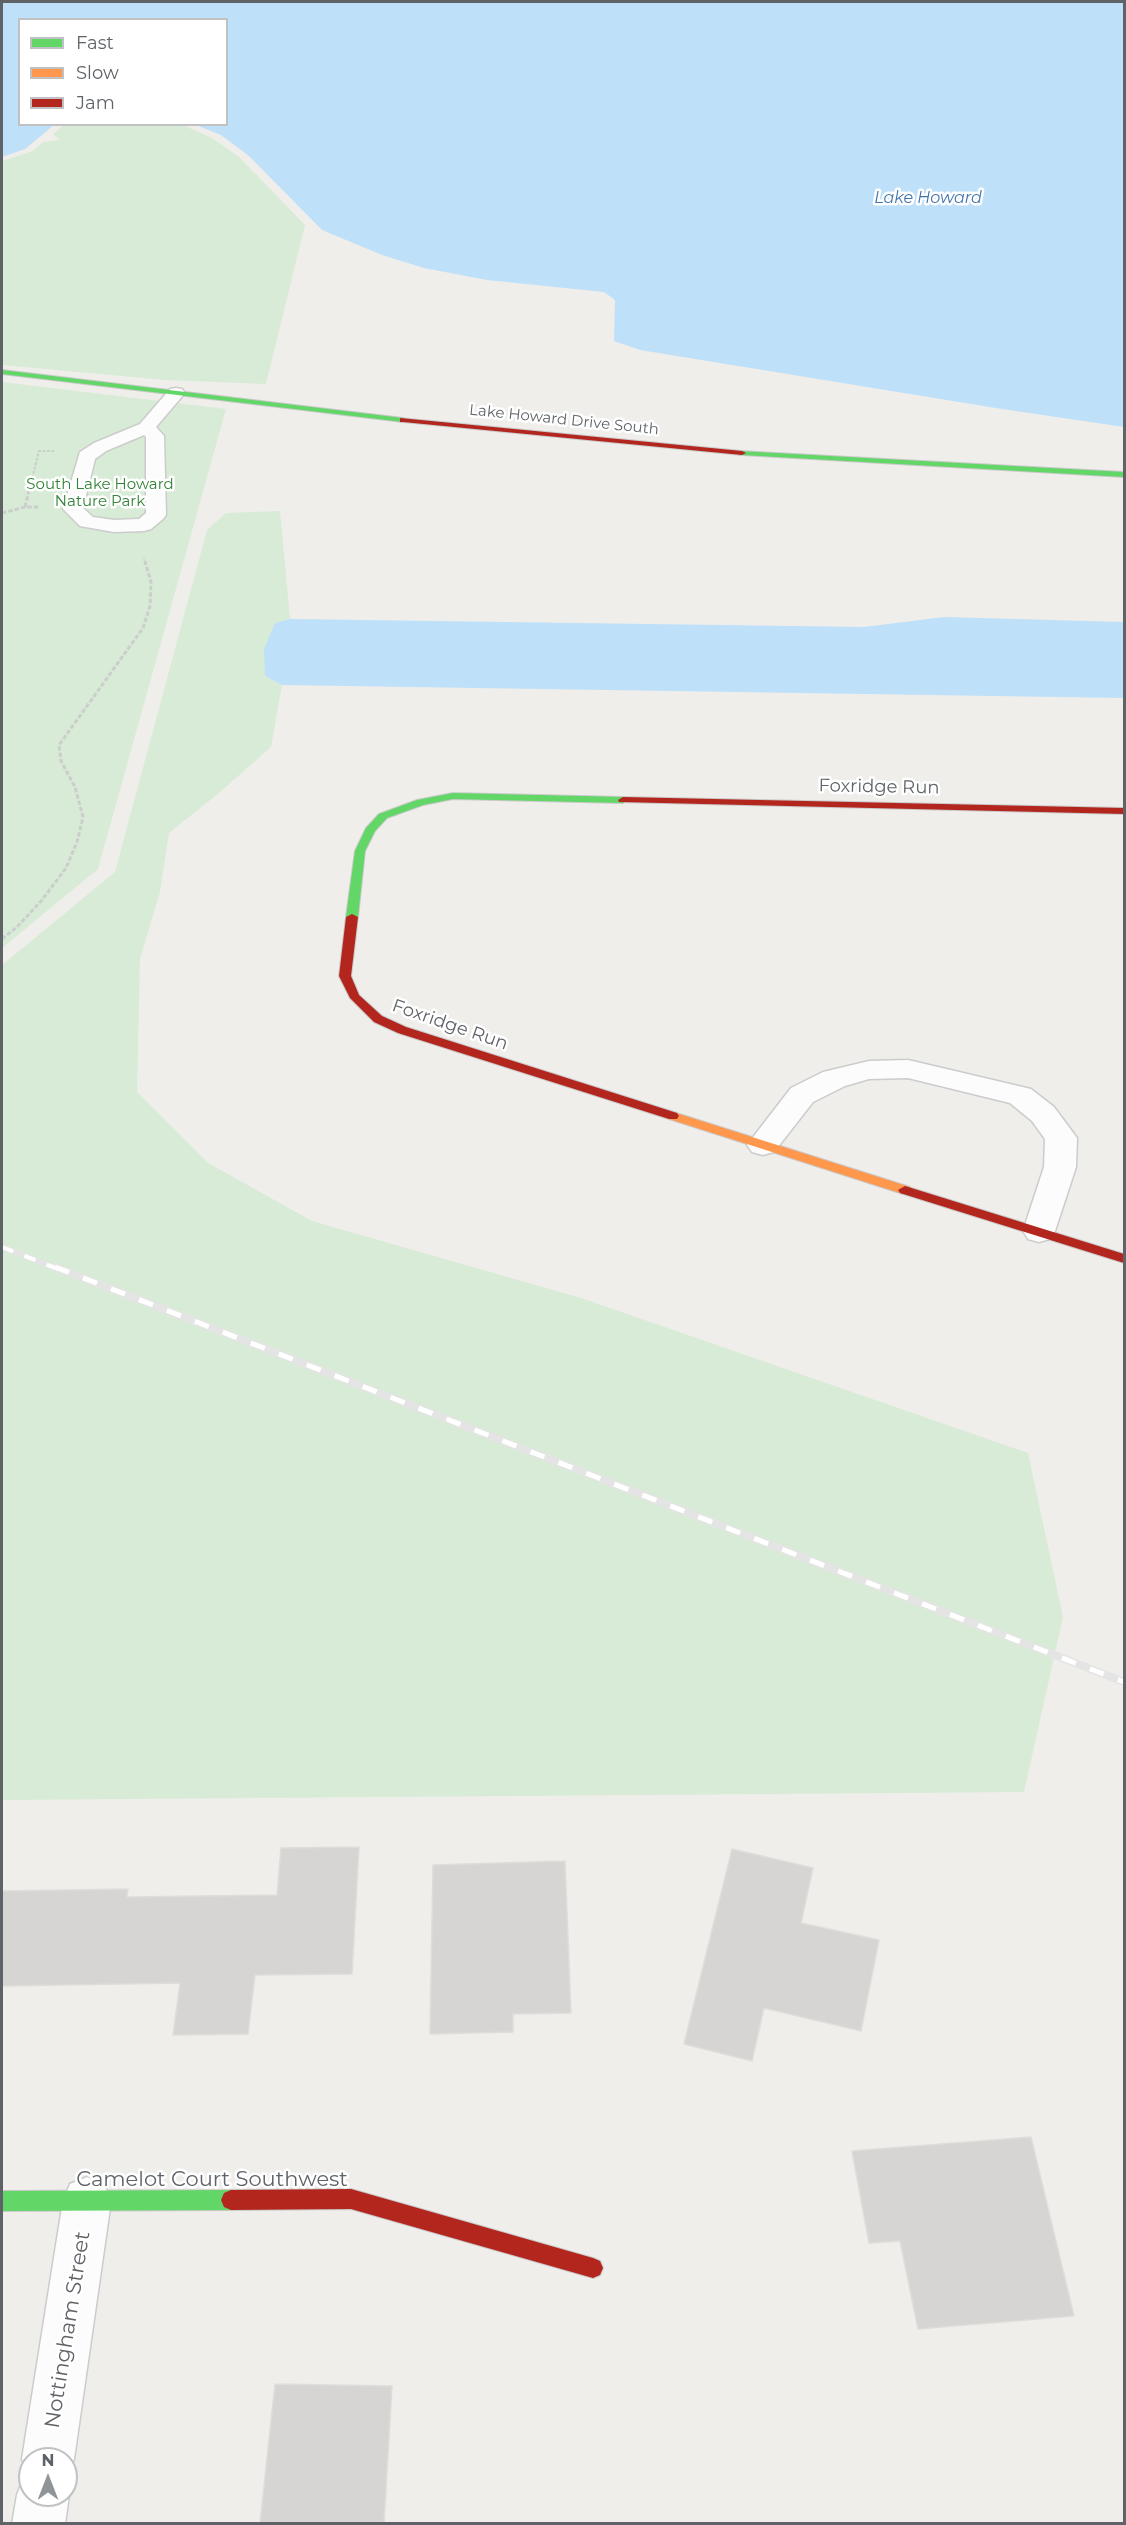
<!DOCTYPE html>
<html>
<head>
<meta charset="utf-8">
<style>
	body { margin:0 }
	#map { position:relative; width:1126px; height:2525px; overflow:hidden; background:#efeeea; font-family:Montserrat,sans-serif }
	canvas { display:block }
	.frame { position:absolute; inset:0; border:3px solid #5f6368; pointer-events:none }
	.legend { position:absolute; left:18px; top:18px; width:210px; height:108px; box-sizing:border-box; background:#fff; border:2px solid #bfc1c3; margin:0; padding:8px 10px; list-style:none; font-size:18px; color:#5f6368 }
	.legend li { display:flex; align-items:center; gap:12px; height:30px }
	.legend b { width:30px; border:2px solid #bfc1c3 }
	.north { position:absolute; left:18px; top:2447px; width:60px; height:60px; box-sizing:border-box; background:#fff; border:2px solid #bfc1c3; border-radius:50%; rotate:0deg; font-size:16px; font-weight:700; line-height:24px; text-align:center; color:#5f6368 }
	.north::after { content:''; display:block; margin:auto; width:21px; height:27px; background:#919496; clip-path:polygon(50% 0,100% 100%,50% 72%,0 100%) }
</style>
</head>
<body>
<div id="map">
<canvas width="1126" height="2525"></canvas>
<div class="frame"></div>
<ul class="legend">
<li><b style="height:8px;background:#63d668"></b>Fast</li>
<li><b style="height:8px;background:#ff974d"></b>Slow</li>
<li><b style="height:8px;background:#b3261e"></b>Jam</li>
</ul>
<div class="north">N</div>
</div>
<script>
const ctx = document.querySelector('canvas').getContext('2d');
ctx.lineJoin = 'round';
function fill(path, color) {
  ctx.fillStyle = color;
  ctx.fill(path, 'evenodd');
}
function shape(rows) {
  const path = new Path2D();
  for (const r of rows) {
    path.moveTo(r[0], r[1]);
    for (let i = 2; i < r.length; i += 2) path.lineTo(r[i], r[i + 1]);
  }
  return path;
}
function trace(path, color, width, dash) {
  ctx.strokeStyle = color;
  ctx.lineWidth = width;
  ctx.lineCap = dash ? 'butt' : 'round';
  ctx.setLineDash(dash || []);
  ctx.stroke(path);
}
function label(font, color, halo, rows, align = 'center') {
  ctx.font = font + ' Montserrat,sans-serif';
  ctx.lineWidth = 5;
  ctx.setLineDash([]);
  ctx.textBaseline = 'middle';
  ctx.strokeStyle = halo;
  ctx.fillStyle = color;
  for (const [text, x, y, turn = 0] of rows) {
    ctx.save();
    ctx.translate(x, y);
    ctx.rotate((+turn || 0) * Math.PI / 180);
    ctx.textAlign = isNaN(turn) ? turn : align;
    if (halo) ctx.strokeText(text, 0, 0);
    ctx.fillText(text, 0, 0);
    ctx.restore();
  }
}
fill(shape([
	[64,125,183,125,212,138,239,157,305,225,266,384,165,380,2,365,2,161,33,151,43,142,60,140,53,134],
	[2,382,226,409,98,869,2,948],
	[280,511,290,619,275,623,265,675,282,685,271,747,220,792,169,833,160,892,140,959,137,1092,208,1163,312,1221,581,1298,1028,1453,1063,1617,1024,1792,2,1800,2,965,115,872,207,530,226,513]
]), '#d8ebd6');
fill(shape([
	[2,2,1124,2,1124,427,1002,409,640,350,614,341,615,300,604,292,487,280,424,268,382,255,322,230,249,156,221,135,196,125,226,124,226,20,20,20,20,124,54,125,25,149,2,157],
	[944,617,1124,622,1124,698,282,685,265,676,264,649,275,623,290,619,864,627]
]), '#bfe0f9');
const building = shape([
	[359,1847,352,1974,255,1975,248,2034,173,2035,180,1983,2,1986,2,1891,128,1889,127,1897,277,1895,281,1848,359,1847],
	[732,1849,813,1868,801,1923,879,1940,861,2031,764,2008,752,2061,684,2044,732,1849],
	[565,1861,571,2013,513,2014,513,2032,430,2034,433,1865,565,1861],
	[1031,2137,1074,2316,918,2329,900,2241,869,2243,852,2151,1031,2137],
	[275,2384,392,2386,384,2523,260,2523,275,2384]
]);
fill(building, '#d6d5d3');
trace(building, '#deddd9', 1.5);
const lane = shape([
	[176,388,182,389,185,393,156,427,164,436,166,515,163,519,151,529,144,531,114,532,80,526,63,509,80,452,94,443,140,424,170,389,176,388],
	[144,435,146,437,146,513,139,519,114,520,93,517,83,508,95,459,106,451,144,435]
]);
const street = shape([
	[908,1060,1031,1089,1054,1107,1077,1138,1076,1167,1055,1231,1050,1239,1039,1242,1028,1239,1023,1231,1044,1167,1045,1139,1032,1121,1010,1103,908,1078,869,1079,845,1086,813,1102,774,1152,763,1155,752,1152,747,1145,791,1088,823,1072,869,1061,908,1060],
	[87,2177,104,2184,111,2201,74,2459,66,2478,66,2459,30,2459,30,2495,66,2495,66,2487,69,2495,65,2524,12,2524,17,2495,24,2476,28,2475,22,2459,63,2201,70,2184,87,2177]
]);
const fast = shape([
	[2,370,403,418,407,420,403,422,2,374,2,370],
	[739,451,1124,472,1124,477,742,455,739,455,739,451],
	[453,793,623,797,628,800,623,803,453,799,423,805,387,818,375,831,365,851,358,917,356,919,348,919,346,917,355,851,366,828,379,814,417,800,453,793],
	[231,2190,238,2193,241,2200,238,2207,231,2210,2,2211,2,2191,231,2190]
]);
const slow = shape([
	[673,1112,910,1187,912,1190,905,1194,900,1193,669,1119,667,1116,673,1112]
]);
const jam = shape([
	[400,418,742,451,746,453,742,455,403,422,400,422,400,418],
	[623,797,1124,808,1124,814,619,802,618,800,623,797],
	[352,914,358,917,351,976,359,995,382,1016,406,1027,677,1113,679,1116,677,1119,669,1119,398,1033,374,1022,350,998,339,976,346,917,352,914],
	[905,1186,1124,1254,1124,1263,900,1193,898,1190,905,1186],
	[351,2189,593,2258,600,2261,603,2268,600,2275,593,2278,351,2209,231,2210,224,2207,221,2200,224,2193,231,2190,351,2189]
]);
trace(lane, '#cbcccc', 3);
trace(street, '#cbcccc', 3);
trace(fast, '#cacacb', 2);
trace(slow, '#cacacb', 2);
trace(jam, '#cacacb', 2);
trace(shape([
	[30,487,39,451,54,451]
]), '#cacfcc', 2, [3, 1.5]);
trace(shape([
	[25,507,30,486],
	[2,513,25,507,39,507],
	[2,939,17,927,42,900,66,868,77,842,83,817,75,787,61,761,59,745,143,628,150,606,151,582,144,558]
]), '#cacfcc', 3, [4.5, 2]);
fill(lane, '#fdfcfc');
fill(street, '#fdfcfc');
fill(fast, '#63d668');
fill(slow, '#ff974d');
fill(jam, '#b3261e');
const railFar1 = shape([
	[2,1247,58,1269]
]);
const rail = shape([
	[55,1267,1124,1682]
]);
trace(railFar1, '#e4e4e4', 6);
trace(rail, '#e4e4e4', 8);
trace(railFar1, '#fff', 4, [12]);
trace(rail, '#fff', 5, [15]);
label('15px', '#5f6368', '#fff', [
	["Lake Howard Drive South",564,420,6]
]);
label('15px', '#348238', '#fff', [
	["South Lake Howard",100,485],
	["Nature Park",100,502]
]);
label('italic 16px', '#4174aa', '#fff', [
	["Lake Howard",928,198]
]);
label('18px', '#5f6368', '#fff', [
	["Foxridge Run",879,787,1],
	["Foxridge Run",450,1025,19]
]);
label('21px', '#5f6368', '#fff', [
	["Camelot Court Southwest",212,2180],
	["Nottingham Street",68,2330,-81]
]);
</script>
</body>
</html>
